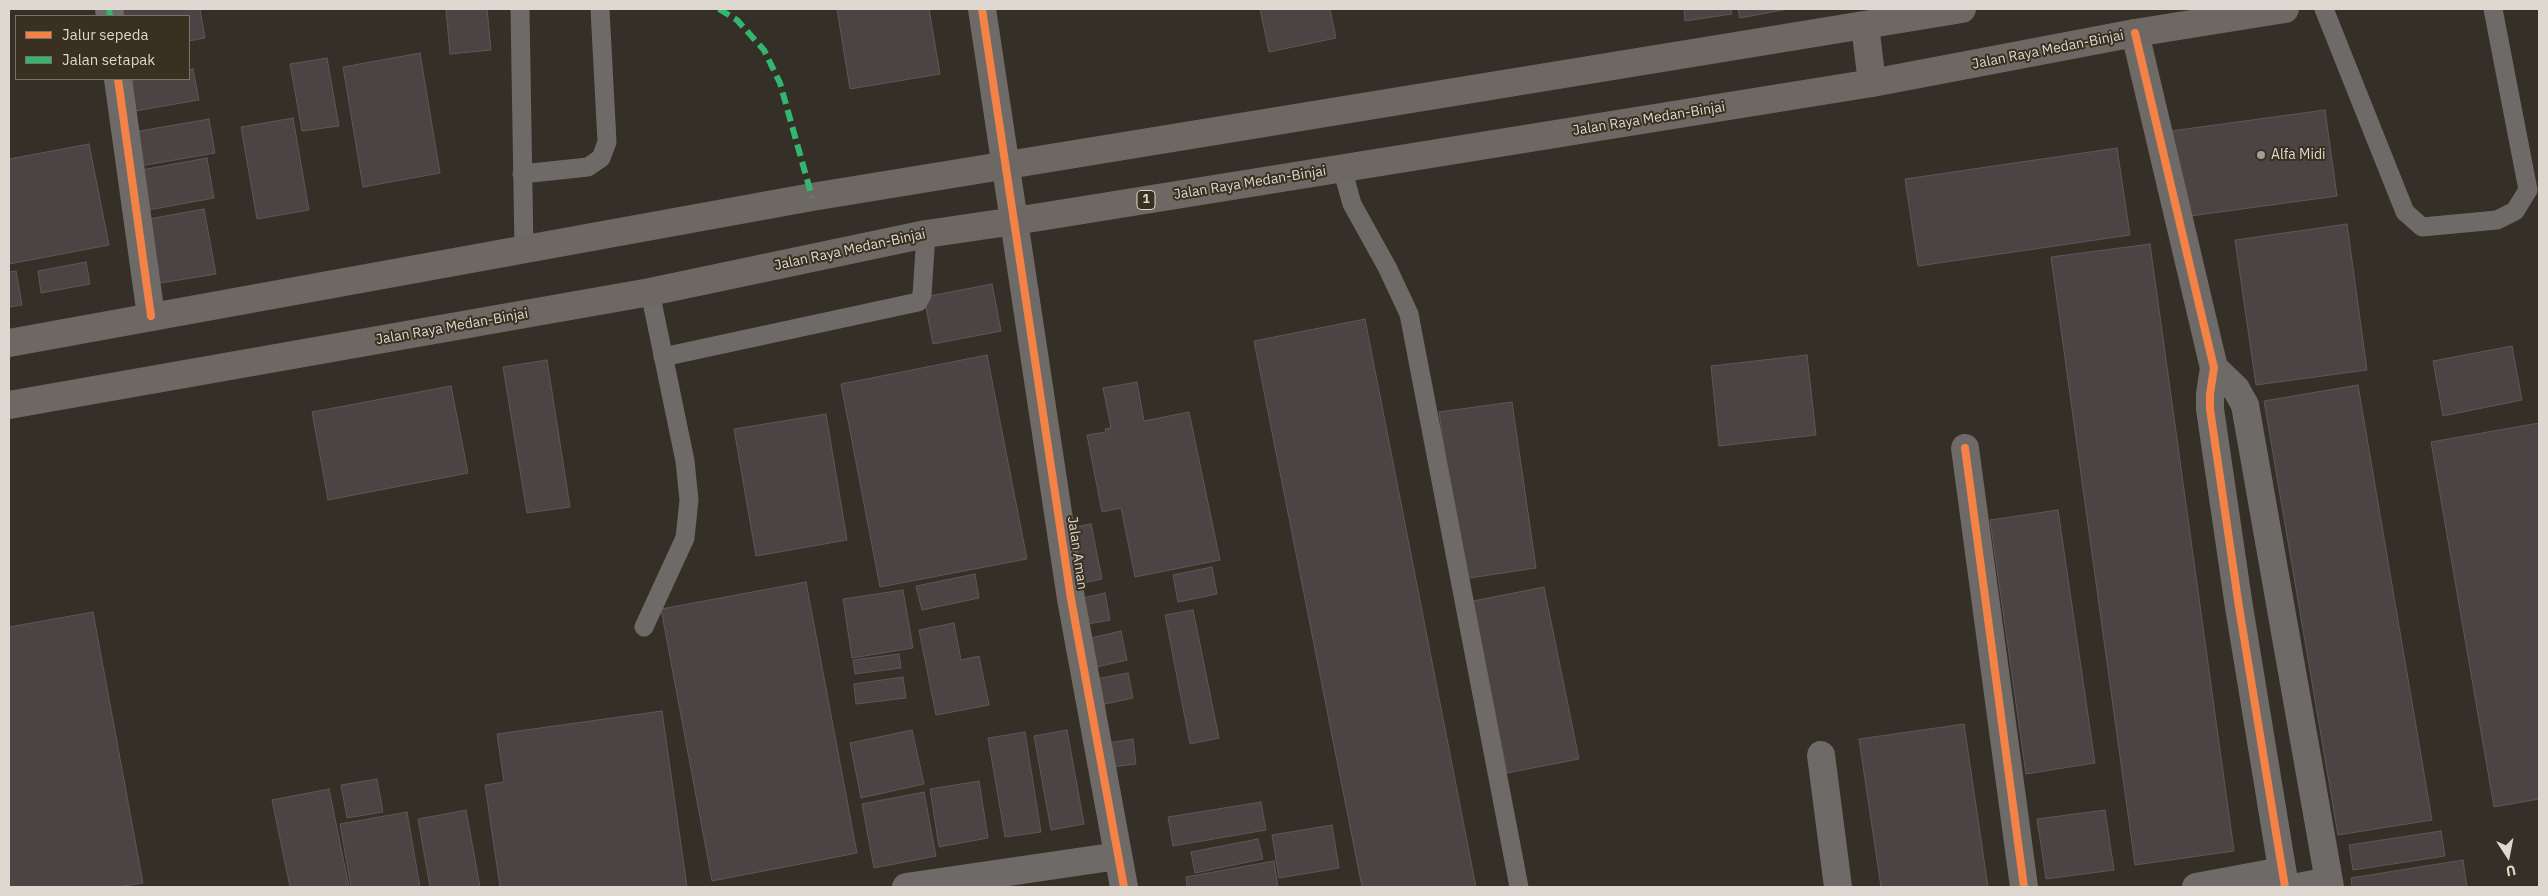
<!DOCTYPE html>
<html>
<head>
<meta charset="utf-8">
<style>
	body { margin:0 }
	#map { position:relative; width:2548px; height:896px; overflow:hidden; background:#342f27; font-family:"IBM Plex Sans",sans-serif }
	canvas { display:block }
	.frame { position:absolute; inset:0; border:10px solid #ded8d0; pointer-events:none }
	.legend { position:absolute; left:15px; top:15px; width:175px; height:65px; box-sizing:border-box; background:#393022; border:1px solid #7b7368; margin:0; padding:6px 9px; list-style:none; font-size:15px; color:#ded8d0 }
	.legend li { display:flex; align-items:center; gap:10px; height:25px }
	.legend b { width:25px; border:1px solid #7b7368 }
	.north { position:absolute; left:2483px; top:831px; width:50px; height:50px; -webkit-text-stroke:4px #393022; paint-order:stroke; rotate:169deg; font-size:14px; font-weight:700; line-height:20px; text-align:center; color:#ded8d0 }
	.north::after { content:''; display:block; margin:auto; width:18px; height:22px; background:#ded8d0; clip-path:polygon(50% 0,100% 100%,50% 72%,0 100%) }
</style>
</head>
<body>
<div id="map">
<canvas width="2548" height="896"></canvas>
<div class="frame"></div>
<ul class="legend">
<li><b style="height:6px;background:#f48246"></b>Jalur sepeda</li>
<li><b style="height:6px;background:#33b770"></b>Jalan setapak</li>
</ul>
<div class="north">U</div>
</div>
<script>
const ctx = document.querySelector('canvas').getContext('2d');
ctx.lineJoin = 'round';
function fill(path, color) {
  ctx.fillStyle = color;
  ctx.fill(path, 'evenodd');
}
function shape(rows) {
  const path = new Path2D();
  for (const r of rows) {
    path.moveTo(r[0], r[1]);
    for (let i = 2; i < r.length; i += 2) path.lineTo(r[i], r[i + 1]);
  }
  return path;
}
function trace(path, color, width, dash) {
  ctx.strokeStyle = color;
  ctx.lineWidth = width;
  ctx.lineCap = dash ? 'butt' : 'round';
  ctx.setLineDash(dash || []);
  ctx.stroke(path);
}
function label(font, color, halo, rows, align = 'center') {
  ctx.font = font + ' "IBM Plex Sans",sans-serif';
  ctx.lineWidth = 4;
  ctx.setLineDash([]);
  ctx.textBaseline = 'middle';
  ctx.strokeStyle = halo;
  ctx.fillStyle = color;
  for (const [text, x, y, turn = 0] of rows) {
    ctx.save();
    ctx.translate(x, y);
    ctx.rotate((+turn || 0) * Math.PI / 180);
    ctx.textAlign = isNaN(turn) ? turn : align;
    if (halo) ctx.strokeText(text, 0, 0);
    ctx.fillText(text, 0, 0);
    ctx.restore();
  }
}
const building = shape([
	[115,9,200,9,205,38,189,41,189,16,117,16,115,9],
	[446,9,487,9,491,50,450,54,446,9],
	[837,9,929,9,940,74,850,89,837,9],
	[1260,9,1330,9,1336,38,1269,52,1260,9],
	[1684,9,1731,9,1732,14,1685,21,1684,9],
	[1738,9,1788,9,1740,18,1738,9],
	[420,53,440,173,363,187,343,67,420,53],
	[327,58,339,126,302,131,290,64,327,58],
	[193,69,199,100,129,112,123,82,140,79,189,79,189,70,193,69],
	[2325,110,2337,196,2183,217,2171,131,2325,110],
	[293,118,309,210,257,219,241,127,293,118],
	[209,119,215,153,134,167,128,133,209,119],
	[89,144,109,245,9,264,9,159,89,144],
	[2117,148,2130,235,1918,266,1905,179,2117,148],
	[207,158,214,198,143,211,136,171,207,158],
	[204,209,216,274,154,284,143,220,204,209],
	[2347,224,2367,370,2256,385,2235,240,2347,224],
	[2150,244,2234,851,2135,865,2051,257,2150,244],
	[86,262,90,284,41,293,38,271,86,262],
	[16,271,22,305,9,307,9,272,16,271],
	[992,284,1001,331,933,344,924,297,992,284],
	[1365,319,1476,887,1362,887,1254,341,1365,319],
	[2512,346,2522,400,2443,416,2433,361,2512,346],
	[987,355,1027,559,880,587,841,384,987,355],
	[1807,355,1816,435,1719,446,1711,366,1807,355],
	[547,360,570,507,527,513,503,367,547,360],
	[1137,382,1144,421,1189,412,1220,560,1135,577,1121,508,1102,512,1087,435,1106,432,1105,429,1111,428,1103,388,1137,382],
	[2358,385,2432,820,2338,835,2264,401,2358,385],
	[451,386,468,473,328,500,312,412,451,386],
	[1512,402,1536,568,1463,579,1439,412,1512,402],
	[826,414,847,540,756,556,734,429,826,414],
	[2539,423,2539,799,2494,807,2431,442,2539,423],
	[2058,510,2095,763,2026,774,1990,520,2058,510],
	[1091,524,1102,579,1075,585,1064,529,1091,524],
	[1212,567,1217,594,1178,602,1173,575,1212,567],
	[975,574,979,598,922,610,916,586,975,574],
	[806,582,857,853,712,881,661,609,806,582],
	[1544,587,1579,759,1507,773,1473,601,1544,587],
	[903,590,913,648,852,658,843,599,903,590],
	[1105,593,1110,620,1088,624,1083,598,1105,593],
	[1193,610,1219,738,1190,744,1165,615,1193,610],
	[93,612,143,883,118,887,9,887,9,627,93,612],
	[954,623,961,660,979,656,989,705,936,715,919,630,954,623],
	[1121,631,1127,660,1097,667,1091,638,1121,631],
	[899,654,901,668,855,674,853,660,899,654],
	[1128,673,1133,698,1096,706,1091,680,1128,673],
	[903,677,906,698,856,704,854,684,903,677],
	[662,711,687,887,500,887,485,785,504,782,497,734,662,711],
	[1964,724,1988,887,1881,887,1859,739,1964,724],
	[912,730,924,784,861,798,850,743,912,730],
	[1067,730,1084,824,1051,830,1034,736,1067,730],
	[1025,732,1041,832,1005,837,988,738,1025,732],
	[1133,739,1136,764,1111,767,1107,743,1133,739],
	[377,779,383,812,347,818,341,785,377,779],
	[979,781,988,838,939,847,930,789,979,781],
	[329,789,349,887,290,887,272,800,329,789],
	[924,792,936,856,874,868,862,804,924,792],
	[1261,802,1266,830,1173,846,1168,817,1261,802],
	[466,810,480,887,430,887,418,819,466,810],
	[2105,810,2114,870,2046,879,2037,819,2105,810],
	[407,812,420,887,351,887,340,824,407,812],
	[1332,825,1339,868,1279,878,1272,835,1332,825],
	[2441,831,2445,856,2353,870,2349,845,2441,831],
	[1258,839,1263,859,1195,873,1191,852,1258,839],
	[2463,860,2467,887,2352,887,2351,878,2463,860],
	[1274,861,1278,887,1187,887,1186,877,1274,861]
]);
fill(building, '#4c4345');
trace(building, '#5d5856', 1);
trace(shape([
	[520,9,524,250],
	[2324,9,2405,212,2422,227,2497,220,2515,211,2528,190,2493,9],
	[1342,168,1352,204,1387,267,1409,314,1519,887],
	[522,174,588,167,601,158,607,142,600,9],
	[663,357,918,302,922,295,926,234],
	[644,627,685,538,689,500,685,461,650,292]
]), '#6e6a68', 19);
trace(shape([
	[109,9,110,16],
	[982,9,1071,599,1124,887],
	[2135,33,2214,368,2210,394,2210,409,2239,607,2285,887],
	[118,79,151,316],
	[2214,368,2236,389,2245,405,2330,887],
	[1965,448,2024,887],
	[1821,755,1838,887],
	[906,887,1118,856],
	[2196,887,2282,871],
	[2298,887,2329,881]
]), '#6e6a68', 28);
trace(shape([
	[1865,25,1872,83],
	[9,343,812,197,1962,9],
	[9,405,650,292,926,234,1015,221,1872,83,2135,33,2285,9]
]), '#6e6864', 28);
trace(shape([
	[109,9,110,16],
	[719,9,737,20,764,50,780,83,812,197]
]), '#33b770', 6, [12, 6]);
trace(shape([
	[982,9,1071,599,1124,887],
	[2135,33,2214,368,2210,394,2210,409,2239,607,2285,887],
	[118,79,151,316],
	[1965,448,2024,887]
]), '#f48246', 8);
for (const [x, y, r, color] of [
	[2261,155,5,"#a29d95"]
]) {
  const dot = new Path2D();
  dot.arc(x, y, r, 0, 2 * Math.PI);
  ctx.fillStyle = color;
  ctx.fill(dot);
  trace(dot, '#393022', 2);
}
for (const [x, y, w] of [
	[1146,200,18]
]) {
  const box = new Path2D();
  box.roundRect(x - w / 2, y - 9.5, w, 19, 4);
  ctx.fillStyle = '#393022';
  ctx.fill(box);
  trace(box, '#ded8d0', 1);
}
label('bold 12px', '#ded8d0', null, [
	["1",1146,200]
]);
label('14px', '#ded8d0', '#393022', [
	["Jalan Raya Medan-Binjai",2048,50,-11],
	["Jalan Raya Medan-Binjai",1649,119,-9],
	["Jalan Raya Medan-Binjai",1250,183,-9],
	["Jalan Raya Medan-Binjai",850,250,-12],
	["Jalan Raya Medan-Binjai",452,327,-10],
	["Jalan Aman",1077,553,82]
]);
label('14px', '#ded8d0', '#393022', [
	["Alfa Midi",2271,155]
], 'left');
</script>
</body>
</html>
